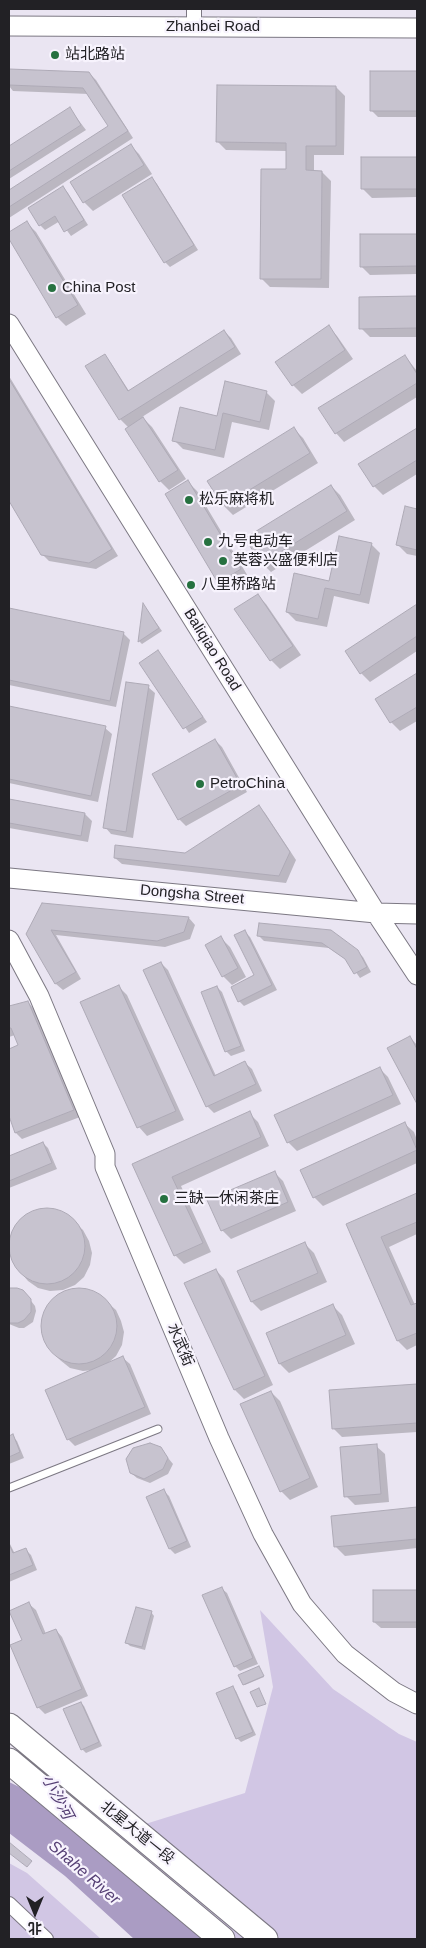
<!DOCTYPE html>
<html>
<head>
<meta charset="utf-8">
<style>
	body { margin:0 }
	#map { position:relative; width:426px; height:1948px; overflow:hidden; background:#eae5f2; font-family:Arial,"Noto Sans SC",sans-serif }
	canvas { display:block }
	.frame { position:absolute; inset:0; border:10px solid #222125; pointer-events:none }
	.north { position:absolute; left:10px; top:1888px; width:50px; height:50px; -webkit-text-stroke:4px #f7f3fd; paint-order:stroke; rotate:180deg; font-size:14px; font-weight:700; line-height:20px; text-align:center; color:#222125 }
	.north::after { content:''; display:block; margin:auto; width:18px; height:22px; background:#222125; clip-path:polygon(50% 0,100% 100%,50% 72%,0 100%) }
</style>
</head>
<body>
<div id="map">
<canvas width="426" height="1948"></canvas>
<div class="frame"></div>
<div class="north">北</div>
</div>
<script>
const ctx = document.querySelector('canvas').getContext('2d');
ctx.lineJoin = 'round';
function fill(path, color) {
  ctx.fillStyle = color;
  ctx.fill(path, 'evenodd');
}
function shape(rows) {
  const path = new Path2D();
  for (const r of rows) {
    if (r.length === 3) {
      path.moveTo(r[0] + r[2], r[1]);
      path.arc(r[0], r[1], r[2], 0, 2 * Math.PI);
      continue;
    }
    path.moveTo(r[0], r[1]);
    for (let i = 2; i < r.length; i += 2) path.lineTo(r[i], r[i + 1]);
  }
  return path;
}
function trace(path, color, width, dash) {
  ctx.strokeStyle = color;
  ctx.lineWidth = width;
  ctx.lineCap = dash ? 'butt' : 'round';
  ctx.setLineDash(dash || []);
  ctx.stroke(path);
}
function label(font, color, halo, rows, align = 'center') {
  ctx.font = font + ' Arial,"Noto Sans SC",sans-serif';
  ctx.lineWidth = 4.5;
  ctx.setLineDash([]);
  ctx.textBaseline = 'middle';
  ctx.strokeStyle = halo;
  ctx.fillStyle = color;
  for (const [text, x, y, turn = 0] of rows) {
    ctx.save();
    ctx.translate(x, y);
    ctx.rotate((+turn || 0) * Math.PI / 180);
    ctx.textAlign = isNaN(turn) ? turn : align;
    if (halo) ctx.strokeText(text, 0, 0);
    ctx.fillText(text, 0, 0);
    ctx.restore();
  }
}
fill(shape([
	[260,1610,333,1689,399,1734,417,1742,417,1939,189,1939,81,1844,245,1793,273,1687],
	[9,1863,27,1873,101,1939,9,1939]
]), '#d1c6e4');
fill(shape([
	[9,1782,107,1829,235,1939,134,1939,65,1876,9,1833]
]), '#aa9cc3');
fill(shape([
	[9,70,89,73,96,80,133,138,9,218,9,192,110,127,89,94,13,91,9,86],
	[372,72,417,72,417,117,378,117,371,110],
	[336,87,345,96,344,155,314,155,314,172,322,172,331,181,329,288,270,287,261,278,287,170,287,151,226,150,217,141],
	[70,109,86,130,9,179,9,148],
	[131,146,139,154,152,174,93,211,84,202,72,183],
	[417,158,417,197,372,198,363,189,362,159],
	[152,178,157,184,198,250,170,267,165,262],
	[63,188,68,193,88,225,71,236,60,221,45,230,40,225],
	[27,223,36,232,86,314,66,326,57,317,9,237,9,234],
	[417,235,417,274,370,275,361,266,361,236],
	[417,297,417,337,370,337,361,328,360,298],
	[328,327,337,336,353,359,302,394,293,385],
	[224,331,231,338,241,354,142,417,152,427,186,479,169,490,160,481,129,428,120,419,87,367,105,356,111,363,129,391],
	[405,356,417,371,417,397,344,442,336,433],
	[9,376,118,556,96,569,49,561,42,554,9,498],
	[226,383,266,392,275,401,269,430,232,422,224,458,183,449,174,440,218,418],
	[294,429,303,438,318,463,233,515,224,506,209,481],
	[417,429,417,474,383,495,374,486,360,465],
	[188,482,197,491,249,578,228,591,219,582],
	[331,486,340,495,355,520,271,572,262,563],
	[406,508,417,511,417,556,407,554,398,545],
	[371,544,380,553,369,604,334,596,327,627,296,621,287,612,330,582],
	[257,595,266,604,301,655,280,669,271,660],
	[417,605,417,651,370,682,361,673,347,652],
	[144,606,162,631,142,644,139,641],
	[9,609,123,633,130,640,116,707,9,685],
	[158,652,207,722,189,733,141,663],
	[417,674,417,721,400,731,391,722,377,699],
	[148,687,155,693,133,838,111,834,105,827],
	[9,708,105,728,112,734,98,802,9,783],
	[215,740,222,747,247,792,186,826,179,819],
	[9,800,85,814,92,821,88,842,9,828],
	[258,806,265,813,296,860,286,883,122,864,115,858,185,854],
	[43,904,189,918,195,925,190,939,165,947,56,935,81,979,63,990,56,984,27,934],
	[260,924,357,951,363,957,371,972,360,978,348,961,329,948,264,941,259,936],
	[245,932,250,937,277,990,244,1006,239,1001,256,976],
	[221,938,230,947,246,977,232,985,223,976],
	[161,963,168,970,216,1076,245,1063,252,1069,262,1091,214,1113,207,1106],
	[119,987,127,995,184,1120,147,1136,139,1127,82,1003],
	[217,987,222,992,245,1051,231,1056,226,1051],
	[28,1002,34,1009,80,1117,22,1139,16,1133,9,1112,9,1050,20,1045,15,1035,9,1037,9,1007],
	[410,1037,417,1045,417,1102,388,1048],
	[380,1069,388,1077,401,1104,297,1151,288,1142],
	[249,1113,258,1122,269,1146,181,1186,211,1252,184,1264,175,1255,134,1165],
	[405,1124,414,1132,417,1140,417,1163,323,1206,314,1197],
	[43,1143,48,1148,57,1169,9,1188,9,1157],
	[274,1172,283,1181,296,1211,231,1239,222,1230],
	[417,1195,417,1234,389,1247,415,1305,417,1304,417,1345,407,1350,398,1341,348,1225],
	[44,1209,56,1210,67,1215,83,1230,89,1241,92,1253,90,1265,84,1277,75,1285,63,1290,50,1291,38,1288,28,1281,13,1263,9,1251,10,1238,14,1227,22,1218,32,1212],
	[305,1244,314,1253,327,1282,261,1311,252,1302,239,1272],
	[216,1270,224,1279,273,1385,244,1399,235,1390,186,1284],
	[11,1289,28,1297,35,1306,36,1311,33,1322,24,1328,19,1328,9,1324,9,1290],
	[76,1289,88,1290,99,1295,116,1310,121,1321,124,1332,122,1345,116,1356,107,1364,123,1358,130,1364,151,1414,75,1446,68,1439,93,1370,83,1371,70,1368,60,1360,45,1343,41,1331,42,1318,46,1307,54,1298,64,1291],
	[333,1306,342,1315,355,1344,289,1373,280,1364,267,1334],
	[417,1385,417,1432,342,1437,333,1428,331,1391],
	[271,1392,280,1401,318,1487,290,1500,281,1491],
	[12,1436,17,1441,24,1458,9,1464,9,1437],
	[376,1446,385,1454,389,1502,355,1505,346,1496],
	[160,1448,173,1464,168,1474,150,1483,137,1478,131,1473],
	[164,1491,169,1496,191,1547,175,1554,170,1549],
	[417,1508,417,1548,345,1556,336,1547,333,1517],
	[9,1542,15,1554,26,1550,31,1555,37,1570,9,1582],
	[221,1588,227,1593,258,1664,240,1671,235,1666],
	[374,1591,417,1591,417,1628,381,1628,374,1622],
	[29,1604,36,1610,46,1634,56,1630,62,1637,88,1696,45,1714,38,1707,12,1646,23,1641],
	[151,1612,154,1616,145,1650,130,1646,127,1643],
	[259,1667,264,1677,245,1685,244,1684],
	[233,1688,236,1691,256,1735,241,1742,237,1738],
	[81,1703,84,1706,102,1746,86,1753,82,1749]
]), '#0003');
const building = shape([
	[9,69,89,72,128,131,9,207,9,190,108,126,83,88,9,85,9,69],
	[370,71,417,71,417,111,370,111,370,71],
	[217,85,336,86,336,146,306,146,306,170,322,171,321,279,260,279,261,169,286,169,286,143,216,142,217,85],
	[70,107,81,125,9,171,9,146,70,107],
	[131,144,144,165,83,203,70,182,131,144],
	[361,157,417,157,417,189,361,189,361,157],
	[152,177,194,245,164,263,122,195,152,177],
	[63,186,84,220,64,232,55,216,39,226,28,208,63,186],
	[27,221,78,305,56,318,9,239,9,232,27,221],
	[360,234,417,234,417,266,360,267,360,234],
	[417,296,417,328,359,329,359,297,417,296],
	[329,325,345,350,292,386,275,362,329,325],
	[224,330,235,347,119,420,85,366,105,354,128,391,224,330],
	[405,355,417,374,417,383,335,434,318,408,405,355],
	[9,379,112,549,89,563,41,555,9,501,9,379],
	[225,381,267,391,260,422,223,413,215,450,172,441,180,407,217,416,225,381],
	[143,417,178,470,159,482,125,429,143,417],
	[294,427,310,453,223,506,207,481,294,427],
	[417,428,417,460,373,487,358,464,417,428],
	[188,480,241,569,218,583,165,494,188,480],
	[331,485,347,511,261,564,245,538,331,485],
	[405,506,417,509,417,550,396,545,405,506],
	[339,536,372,543,360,595,325,588,318,619,286,612,294,573,329,581,339,536],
	[258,594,293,646,270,661,234,609,258,594],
	[143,603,159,628,138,642,143,603],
	[417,604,417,636,360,674,345,651,417,604],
	[9,608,124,632,110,701,9,680,9,608],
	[158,650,203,717,183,729,139,663,158,650],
	[417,673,417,707,390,723,375,699,417,673],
	[126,682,149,685,126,832,103,828,126,682],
	[9,706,106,726,91,796,9,779,9,706],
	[215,739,241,785,178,820,152,774,215,739],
	[9,799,85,813,81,836,9,823,9,799],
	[259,805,290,852,279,876,114,858,115,845,185,853,259,805],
	[42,903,189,917,184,932,157,941,51,930,76,972,55,984,26,934,42,903],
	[259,923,331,930,358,950,367,967,354,974,345,959,322,943,257,936,259,923],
	[245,930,272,985,238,1002,231,987,254,975,234,935,245,930],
	[221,936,238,968,222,977,205,945,221,936],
	[161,962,214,1076,245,1061,256,1084,206,1107,143,970,161,962],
	[119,985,176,1111,137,1128,80,1002,119,985],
	[217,986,241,1046,225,1052,201,992,217,986],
	[28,1001,74,1110,15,1133,9,1116,9,1049,18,1045,11,1028,9,1028,9,1006,28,1001],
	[410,1036,417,1049,417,1104,387,1048,410,1036],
	[380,1067,393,1095,287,1143,274,1115,380,1067],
	[250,1111,261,1137,172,1177,203,1243,174,1256,132,1164,250,1111],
	[405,1122,417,1150,313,1198,300,1170,405,1122],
	[43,1142,52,1163,9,1181,9,1156,43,1142],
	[275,1171,288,1202,221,1231,207,1200,275,1171],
	[417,1193,417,1222,381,1237,411,1305,417,1303,417,1333,397,1341,346,1224,417,1193],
	[47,1246,38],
	[305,1242,318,1273,251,1302,237,1271,305,1242],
	[216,1269,265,1376,234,1390,184,1283,216,1269],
	[79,1326,38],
	[9,1288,17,1288,23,1290,31,1299,31,1312,24,1320,18,1323,9,1323,9,1288],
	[333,1304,346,1335,279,1364,266,1333,333,1304],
	[123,1356,145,1407,67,1440,45,1390,123,1356],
	[417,1384,417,1423,332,1429,329,1390,417,1384],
	[271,1391,310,1478,280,1492,240,1404,271,1391],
	[13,1434,20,1452,9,1457,9,1436,13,1434],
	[150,1443,161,1447,168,1458,163,1469,144,1479,130,1473,126,1459,133,1448,150,1443],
	[377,1444,381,1494,344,1497,340,1447,377,1444],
	[164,1489,187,1541,169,1549,146,1497,164,1489],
	[417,1507,417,1539,334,1547,331,1516,417,1507],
	[9,1544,13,1553,26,1548,33,1565,9,1575,9,1544],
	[222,1587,253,1658,234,1667,202,1595,222,1587],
	[373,1590,417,1590,417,1622,373,1622,373,1590],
	[29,1602,43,1634,56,1629,82,1689,37,1708,10,1645,22,1640,9,1611,29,1602],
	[136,1607,152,1611,142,1647,125,1643,136,1607],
	[259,1666,264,1676,243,1685,238,1675,259,1666],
	[233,1686,253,1732,236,1739,216,1693,233,1686],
	[259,1688,266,1704,257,1707,250,1692,259,1688],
	[81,1702,99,1742,81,1750,63,1709,81,1702],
	[9,1842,32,1861,27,1867,9,1853,9,1842]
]);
fill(building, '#c7c3cf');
trace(building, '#aeaab6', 1);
const lane = shape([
	[9,1488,158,1429]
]);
const street = shape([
	[194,9,194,27],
	[9,1904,46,1939]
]);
const secondary = shape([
	[9,26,417,28],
	[9,324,376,913,417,975],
	[9,878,376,913,417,914],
	[9,940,39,996,105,1154,105,1167,219,1438,263,1534,302,1604,345,1654,394,1692,417,1704]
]);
const highway = shape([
	[9,1726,265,1939],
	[9,1761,222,1939]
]);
trace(lane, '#7c7883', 9);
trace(street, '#7c7883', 16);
trace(secondary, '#7c7883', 21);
trace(highway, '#7c7883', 27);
trace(lane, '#fff', 7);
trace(street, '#fff', 14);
trace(secondary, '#fff', 19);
trace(highway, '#fff', 25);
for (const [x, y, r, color] of [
	[55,55,5,"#267140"],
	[52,288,5,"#267140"],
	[189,500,5,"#267140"],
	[208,542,5,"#267140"],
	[223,561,5,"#267140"],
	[191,585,5,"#267140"],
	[200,784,5,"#267140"],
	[164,1199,5,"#267140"]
]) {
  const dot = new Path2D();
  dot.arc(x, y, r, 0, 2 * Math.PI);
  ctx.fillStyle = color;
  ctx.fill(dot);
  trace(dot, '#f7f3fd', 2);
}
label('15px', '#222125', '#f7f3fd', [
	["Zhanbei Road",213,27],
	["Baliqiao Road",212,650,58],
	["Dongsha Street",192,895,5],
	["水武街",180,1345,67],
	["北星大道一段",137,1833,39]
]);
label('15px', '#222125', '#f7f3fd', [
	["站北路站",65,55],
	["China Post",62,288],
	["松乐麻将机",199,500],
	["九号电动车",218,542],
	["芙蓉兴盛便利店",233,561],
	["八里桥路站",201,585],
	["PetroChina",210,784],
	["三缺一休闲茶庄",174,1199]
], 'left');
label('italic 16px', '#564075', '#f7f3fd', [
	["小沙河",57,1797,62],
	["Shahe River",84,1873,41]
]);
</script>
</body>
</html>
